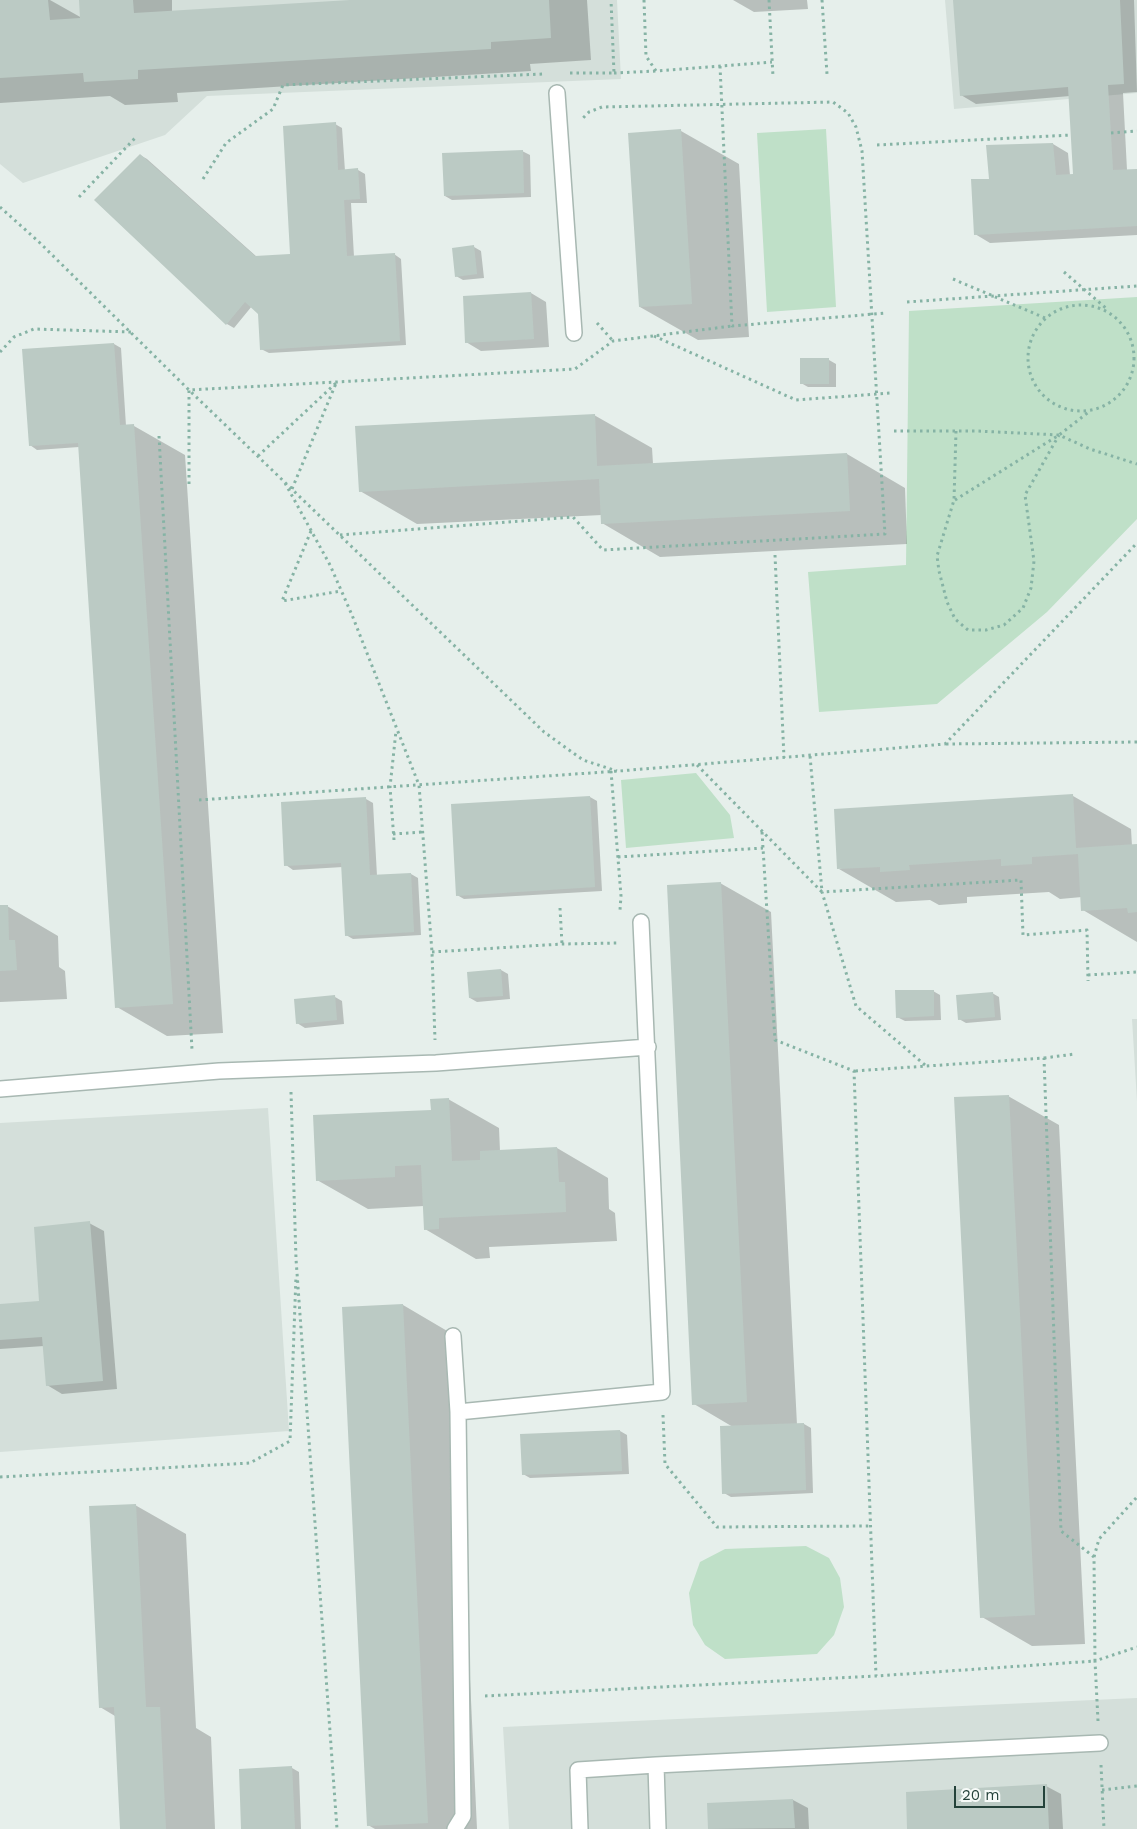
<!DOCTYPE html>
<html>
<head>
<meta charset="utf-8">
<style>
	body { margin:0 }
	#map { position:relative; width:1137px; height:1829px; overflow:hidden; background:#e6efeb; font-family:"Work Sans",sans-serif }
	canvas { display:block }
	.scale { position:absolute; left:954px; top:1786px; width:91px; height:22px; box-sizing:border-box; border:2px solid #24423a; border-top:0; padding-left:6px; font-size:15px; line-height:18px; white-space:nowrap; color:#24423a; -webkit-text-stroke:4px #f7fbf9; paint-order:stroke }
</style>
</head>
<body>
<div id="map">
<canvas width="1137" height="1829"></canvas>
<div class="scale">20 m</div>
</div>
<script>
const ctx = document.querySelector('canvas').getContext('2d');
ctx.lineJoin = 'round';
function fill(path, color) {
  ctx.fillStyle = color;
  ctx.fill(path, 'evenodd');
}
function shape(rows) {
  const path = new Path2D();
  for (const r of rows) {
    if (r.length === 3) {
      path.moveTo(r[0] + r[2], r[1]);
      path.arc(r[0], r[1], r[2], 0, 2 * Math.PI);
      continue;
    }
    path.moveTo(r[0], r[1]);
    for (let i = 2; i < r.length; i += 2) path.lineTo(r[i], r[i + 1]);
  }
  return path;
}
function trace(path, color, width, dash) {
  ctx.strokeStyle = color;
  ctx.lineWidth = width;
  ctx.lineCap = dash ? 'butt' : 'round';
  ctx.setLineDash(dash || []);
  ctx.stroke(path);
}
fill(shape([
	[0,0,617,0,621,79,207,96,165,135,23,183,0,164],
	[945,0,1137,0,1137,93,954,109],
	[1132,1019,1137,1019,1137,1101],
	[268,1108,289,1431,0,1452,0,1123],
	[1137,1698,1137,1829,509,1829,503,1727]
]), '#d4dfda');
fill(shape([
	[826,129,836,307,767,312,757,133],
	[1137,297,1137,519,1047,612,937,704,819,712,808,572,906,565,909,311],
	[696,773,730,815,734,838,626,848,621,780],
	[806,1546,829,1558,840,1578,844,1607,834,1635,817,1654,725,1659,705,1645,693,1625,689,1593,700,1562,725,1549]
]), '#bfe0c8');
fill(shape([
	[26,0,50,0,82,18,81,0,172,0,172,12,370,0,587,0,591,60,530,64,531,71,177,93,178,102,125,105,110,96,0,103,0,2],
	[733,0,807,0,808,9,754,12],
	[954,0,1134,0,1137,92,1123,93,1127,170,1137,170,1137,235,990,243,975,234,990,180,1053,144,1068,153,1070,175,1074,175,1070,96,976,104,961,95],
	[335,124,342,128,345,171,358,170,365,174,367,203,351,203,354,257,394,254,401,259,406,345,269,353,261,349,259,313,252,306,234,328,227,324,95,200,140,155,147,159,257,257,291,255],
	[681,131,739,164,749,337,698,340,640,307,630,134],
	[522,151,530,155,531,197,452,200,445,196],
	[474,247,481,251,484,278,463,280,456,276],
	[531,293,546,302,549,347,481,351,466,342,464,297],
	[114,344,121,348,126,426,134,426,185,455,223,1033,167,1036,117,1007,79,447,37,450,30,445],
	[829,360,836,364,836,387,808,387,801,383],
	[594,415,652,448,653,464,847,454,905,488,907,544,660,557,602,523,602,515,417,524,360,491],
	[1073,796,1131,829,1132,846,1137,845,1137,942,1083,910,1082,897,1060,899,1049,892,967,897,967,903,939,905,930,900,896,902,839,869],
	[590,797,597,801,602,891,464,899,457,895],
	[366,799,373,803,377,876,411,874,418,878,421,935,353,939,346,935,343,867,293,870,286,865],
	[720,883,771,912,797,1425,804,1424,811,1428,813,1493,731,1497,724,1493,733,1427,694,1404],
	[7,906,58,936,59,967,65,971,67,999,0,1002,0,907],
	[501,970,508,974,510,999,477,1002,470,998,468,973],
	[933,991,940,995,941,1020,905,1021,897,1017],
	[992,993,999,997,1001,1020,966,1023,959,1019],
	[335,997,342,1001,344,1024,305,1028,297,1023],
	[1008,1096,1059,1125,1085,1644,1032,1646,982,1617],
	[448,1099,499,1128,500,1151,557,1148,608,1178,609,1209,615,1213,617,1241,489,1247,490,1258,476,1259,425,1229,424,1206,368,1209,317,1180,432,1111],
	[89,1223,104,1231,117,1389,62,1394,47,1385,44,1346,0,1349,0,1305,41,1302],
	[403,1305,454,1335,477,1829,375,1829,368,1825,344,1308],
	[620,1431,627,1435,629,1474,530,1478,523,1474,521,1435],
	[135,1505,186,1534,196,1728,211,1737,215,1829,121,1829,115,1716,100,1707],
	[292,1768,299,1772,301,1829,242,1829],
	[1046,1786,1061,1794,1063,1829,909,1829],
	[793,1800,808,1808,809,1829,710,1829,708,1804]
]), '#0003');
fill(shape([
	[0,0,48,0,50,20,80,18,79,0,133,0,134,13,350,0,549,0,551,38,491,42,491,49,138,70,138,79,84,82,83,73,0,78],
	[953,0,1120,0,1124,84,1108,85,1113,170,1137,169,1137,226,974,235,971,179,989,179,986,145,1053,143,1056,175,1073,174,1068,87,960,96],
	[336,122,338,170,358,168,360,199,344,200,347,256,395,253,400,341,260,350,258,314,245,302,226,325,94,200,140,154,255,256,290,254,283,126],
	[681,129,692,304,639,307,628,133],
	[523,150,524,193,444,196,442,153],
	[474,245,477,274,455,277,452,248],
	[531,292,534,339,465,343,463,296],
	[114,343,120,425,134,424,173,1004,115,1008,78,443,29,446,22,349],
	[800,358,829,358,829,384,800,384],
	[595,414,597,466,847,453,850,511,601,524,599,479,359,492,355,426],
	[1073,794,1076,848,1137,844,1137,912,1128,913,1127,908,1081,911,1078,854,1032,857,1032,864,1001,866,1001,859,909,865,910,870,880,872,880,867,837,869,834,809],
	[590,796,595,887,456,896,451,804],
	[366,797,370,875,411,873,414,932,345,936,341,863,284,866,281,802],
	[721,882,747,1402,692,1405,667,885],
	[0,905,8,905,9,940,15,940,17,970,0,971],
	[501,969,503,996,469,998,467,972],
	[895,990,934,990,934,1016,896,1018],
	[993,992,995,1017,958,1020,956,995],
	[335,995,337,1020,296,1024,294,999],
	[1009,1095,1035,1615,980,1618,954,1097],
	[449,1098,452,1161,480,1160,480,1151,557,1147,559,1182,565,1182,566,1212,439,1218,439,1229,424,1230,421,1165,395,1166,395,1177,316,1181,313,1115,431,1110,430,1099],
	[90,1221,103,1381,46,1386,42,1337,0,1340,0,1304,39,1301,34,1227],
	[403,1304,428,1823,367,1826,342,1307],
	[804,1423,806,1490,722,1494,720,1426],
	[620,1430,622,1471,522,1475,520,1434],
	[136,1504,146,1707,160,1707,166,1829,120,1829,114,1707,99,1708,89,1506],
	[292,1766,295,1829,241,1829,239,1769],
	[1047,1784,1049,1829,907,1829,906,1792],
	[793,1799,795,1828,708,1829,707,1803]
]), '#bbcac4');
const lane = shape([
	[557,93,574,333],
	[0,1089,219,1071,436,1063,648,1047],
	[453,1336,458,1412,463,1816,455,1829],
	[458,1412,662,1392,641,922],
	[580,1829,578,1770,656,1765],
	[658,1829,656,1765,1100,1743]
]);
trace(lane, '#a8b8b2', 18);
trace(shape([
	[644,0,646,56,656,71,772,62],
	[769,0,773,77],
	[822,0,827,74],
	[720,66,732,326,886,313],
	[570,73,614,73,611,0],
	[614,73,656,71],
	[1111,133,1137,131],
	[877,145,1071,135],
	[203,179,226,143,273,109,283,85,543,74],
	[79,197,136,137],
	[0,207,39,242,189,390,544,732,583,760,617,771],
	[1064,272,1107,309],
	[953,279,1045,318],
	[907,302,1137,286],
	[1081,358,53],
	[597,323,613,341],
	[654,336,796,400,891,393],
	[0,352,14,337,34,329,131,332],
	[894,431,976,431,1059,435,1090,449,1137,464],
	[956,431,954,500,937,556,939,571,947,602,955,619,968,630,986,630,1004,625,1023,608,1031,588,1034,561,1025,495,1059,435],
	[159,436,192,1050],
	[258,456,336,383],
	[285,483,330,565,352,615,419,785,432,952,435,1040],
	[189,484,189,390,575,369,613,341,732,326],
	[292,489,337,381],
	[955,500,1059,435,1090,411],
	[311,531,282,601,341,591],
	[340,535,573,517,603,550,885,534,862,151,856,127,848,113,833,102,602,107,589,112,582,119],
	[775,555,784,758],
	[946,744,1137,742],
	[697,765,822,892,810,756],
	[611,771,621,896,620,910],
	[199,800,619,771,945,744,1137,543],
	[762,832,775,1040,854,1071,876,1676,1095,1661,1094,1557,1061,1531,1044,1058,854,1071],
	[393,834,423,832],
	[394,840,390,787,396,731],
	[618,857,763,848],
	[560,908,562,944],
	[432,952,562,944,618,943],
	[1088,975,1137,972],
	[1044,1058,1075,1054],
	[925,1065,856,1006,822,892,1021,880,1023,935,1087,930,1088,981],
	[291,1092,296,1259,337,1829],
	[663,1415,665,1464,717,1527,871,1526],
	[0,1477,250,1463,290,1441,296,1276],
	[1094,1557,1099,1539,1137,1497],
	[485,1696,876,1676],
	[1098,1721,1095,1661,1137,1647],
	[1101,1765,1104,1829],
	[1102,1790,1137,1786]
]), '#86b3a5', 3, [2.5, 4]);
trace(lane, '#fff', 15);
</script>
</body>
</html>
